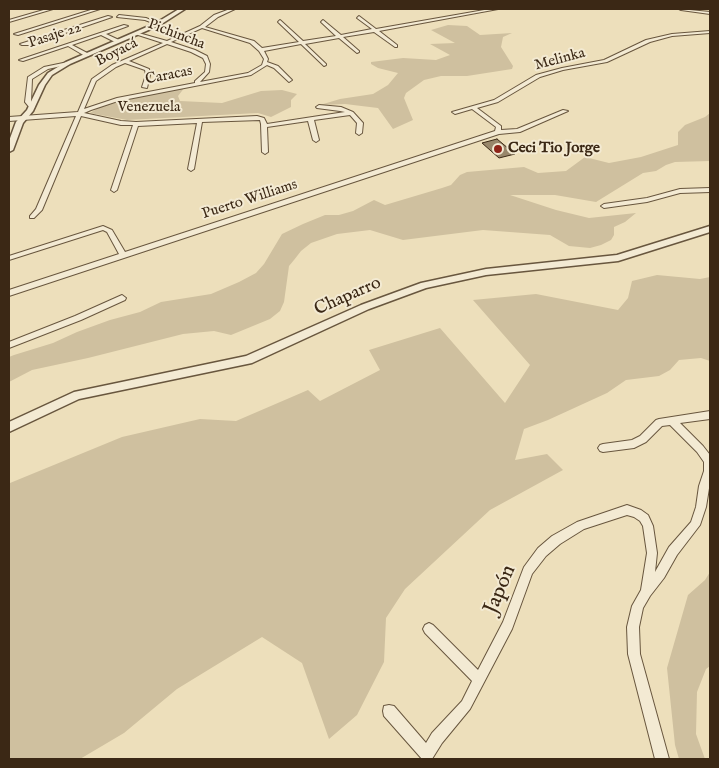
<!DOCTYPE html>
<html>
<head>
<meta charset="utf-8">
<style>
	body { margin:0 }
	#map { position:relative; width:719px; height:768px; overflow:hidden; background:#eddfbb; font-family:"IM FELL English",serif }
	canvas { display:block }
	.frame { position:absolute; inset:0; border:10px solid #3b2815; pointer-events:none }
</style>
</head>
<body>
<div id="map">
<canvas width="719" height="768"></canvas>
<div class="frame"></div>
</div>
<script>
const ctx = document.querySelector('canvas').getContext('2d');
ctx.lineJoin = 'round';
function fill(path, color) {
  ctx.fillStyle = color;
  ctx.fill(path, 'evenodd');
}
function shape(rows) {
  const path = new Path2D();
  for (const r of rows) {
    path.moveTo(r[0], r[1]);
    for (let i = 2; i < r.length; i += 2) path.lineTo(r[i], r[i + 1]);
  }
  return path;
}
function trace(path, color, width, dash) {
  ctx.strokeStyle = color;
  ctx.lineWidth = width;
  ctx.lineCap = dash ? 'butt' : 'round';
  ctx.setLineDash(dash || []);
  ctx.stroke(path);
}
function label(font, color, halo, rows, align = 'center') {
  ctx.font = font + ' "IM FELL English",serif';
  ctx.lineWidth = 4;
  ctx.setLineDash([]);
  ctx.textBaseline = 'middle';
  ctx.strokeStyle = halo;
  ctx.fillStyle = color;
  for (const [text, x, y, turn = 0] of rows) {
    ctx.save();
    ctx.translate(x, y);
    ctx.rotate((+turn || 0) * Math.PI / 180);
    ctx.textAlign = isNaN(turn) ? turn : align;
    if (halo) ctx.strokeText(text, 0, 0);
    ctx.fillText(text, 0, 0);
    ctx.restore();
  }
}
fill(shape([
	[448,25,467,26,480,35,512,33,503,37,501,47,513,66,512,69,467,76,441,76,424,80,406,93,404,98,413,120,393,129,378,108,345,104,320,105,340,99,373,94,388,85,398,73,378,68,371,64,371,62,403,58,436,60,450,55,430,44,455,43,431,30],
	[185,87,178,96,180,101,222,103,261,91,282,90,297,94,291,100,291,107,271,117,258,113,127,120,90,113,98,108,119,102],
	[710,113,710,161,675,162,666,165,656,171,643,173,596,202,555,195,510,195,556,210,589,218,636,213,625,222,614,227,614,235,611,240,601,245,590,248,569,246,550,235,483,230,403,240,370,230,337,234,311,243,301,251,294,260,289,266,284,302,280,311,270,319,231,335,214,331,183,334,88,358,32,370,9,382,9,357,14,355,53,343,77,332,110,320,140,312,161,302,211,294,239,282,256,273,264,264,282,234,303,224,325,215,339,215,353,211,374,200,385,205,442,188,451,185,460,175,467,172,524,167,538,173,566,171,585,157,609,163,641,157,678,145,678,132,685,125,705,117],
	[657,275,700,279,710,277,710,361,701,358,679,360,670,370,659,376,626,380,607,393,548,420,524,429,515,460,547,454,563,470,490,510,405,589,386,618,384,662,357,715,329,739,302,663,262,637,177,689,124,733,80,759,9,759,10,483,122,437,200,419,236,421,308,390,320,401,380,370,369,350,440,328,505,403,530,365,473,300,536,294,618,310,628,298,632,281],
	[710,572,710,666,706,669,697,692,696,734,705,759,679,759,675,745,667,668,688,595,705,580]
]), '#cfc09f');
const building = shape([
	[497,139,515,154,499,158,482,143,497,139]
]);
fill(building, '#98876b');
trace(building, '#3b2815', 1);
const minor = shape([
	[47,9,53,9,9,22,9,20,47,9],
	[94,9,100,9,18,35,14,34,94,9],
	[230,9,235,9,218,17,205,27,254,41,262,48,299,42,278,22,280,20,303,41,336,36,321,22,323,20,341,35,372,29,357,18,359,16,376,29,490,9,498,9,379,31,397,45,397,47,395,47,374,32,343,37,359,51,359,52,357,53,339,38,305,44,326,64,326,65,324,66,301,44,264,51,268,59,267,62,278,66,292,80,289,82,274,68,267,65,251,75,118,101,91,110,84,113,121,121,136,122,257,116,264,118,267,124,345,112,340,111,317,108,316,107,319,105,341,107,353,112,363,123,362,133,359,135,356,133,357,123,350,115,314,120,319,140,316,142,313,140,308,121,267,127,268,152,265,154,262,152,261,124,260,120,202,122,194,169,191,171,188,169,197,123,138,126,117,190,114,192,111,190,133,125,121,125,81,116,42,210,34,218,30,218,30,216,36,209,76,116,9,121,9,117,78,112,92,79,112,65,163,43,135,34,135,32,167,41,200,26,214,15,230,9],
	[202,28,250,43,259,51,264,59,262,65,248,73,200,82,209,72,210,64,207,56,195,50,171,42,202,28],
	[167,44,191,52,203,58,206,64,205,72,195,81,195,83,117,98,84,109,96,81,116,67,125,63,145,70,146,75,142,87,147,88,150,75,149,69,129,61,167,44],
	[679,9,710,12,710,14,681,10,679,9],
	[119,15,146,18,160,24,158,25,145,20,117,17,119,15],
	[108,16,112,17,30,45,22,45,20,44,108,16],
	[124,25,128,26,106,34,119,40,119,42,115,42,101,35,72,45,89,54,89,56,85,56,68,46,23,61,19,60,124,25],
	[710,31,710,33,672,36,650,42,607,62,563,70,540,77,498,102,477,108,501,126,501,130,517,129,563,110,568,111,520,132,499,134,9,296,9,290,119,254,107,232,103,230,9,260,9,256,103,226,112,230,125,252,495,131,496,127,472,109,455,114,452,112,494,100,536,75,562,68,604,60,646,40,672,34,710,31],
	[68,62,70,62,70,64,48,69,32,79,31,102,35,107,30,108,25,102,28,77,44,67,68,62],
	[710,188,710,192,680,193,647,202,604,208,601,206,604,204,647,198,680,189,710,188],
	[122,295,126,298,125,300,81,320,9,348,9,342,75,316,122,295],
	[710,411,710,419,680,423,703,446,710,455,710,482,706,507,700,525,677,555,664,578,650,596,643,608,639,627,640,654,669,759,655,759,628,654,627,627,632,606,641,590,647,553,643,526,640,521,634,517,627,515,584,529,560,544,546,556,532,574,512,629,470,709,442,743,432,759,422,759,384,716,383,711,384,706,389,705,394,706,426,743,432,733,462,701,472,681,425,633,423,629,425,625,429,623,433,625,478,670,503,622,524,567,538,548,552,536,577,522,627,505,641,510,648,515,653,526,657,553,655,572,669,547,691,522,696,507,699,486,704,471,704,462,697,452,670,425,662,426,646,442,634,448,603,452,600,451,598,448,600,445,603,444,632,440,640,436,656,420,659,419,710,411]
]);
const tertiary = shape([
	[179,9,185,9,160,25,70,64,52,75,45,85,33,111,23,123,13,150,9,152,9,141,16,122,27,110,39,85,48,73,66,62,156,23,179,9],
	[710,226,710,232,618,261,486,275,426,288,369,309,252,363,79,399,9,432,9,422,74,392,246,356,361,305,421,283,486,269,617,255,710,226]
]);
trace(minor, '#68563e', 2);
trace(tertiary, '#68563e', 3);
fill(minor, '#f3ead3');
fill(tertiary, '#f3ead3');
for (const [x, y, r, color] of [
	[498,149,5,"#8f2418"]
]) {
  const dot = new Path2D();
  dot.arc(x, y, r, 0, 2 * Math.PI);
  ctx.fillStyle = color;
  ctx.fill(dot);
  trace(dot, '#f3ead3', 2);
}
label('15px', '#3b2815', '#f3ead3', [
	["Pichincha",176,35,21],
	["Pasaje 22",55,36,-18],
	["Boyacá",117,53,-27],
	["Melinka",560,60,-15],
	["Caracas",169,76,-11],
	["Venezuela",149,108],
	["Puerto Williams",250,200,-18]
]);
label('bold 15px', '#3b2815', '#f3ead3', [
	["Ceci Tio Jorge",508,149]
], 'left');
label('18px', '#3b2815', '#f3ead3', [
	["Chaparro",348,297,-24]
]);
label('21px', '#3b2815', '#f3ead3', [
	["Japón",501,590,-67]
]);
</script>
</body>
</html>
